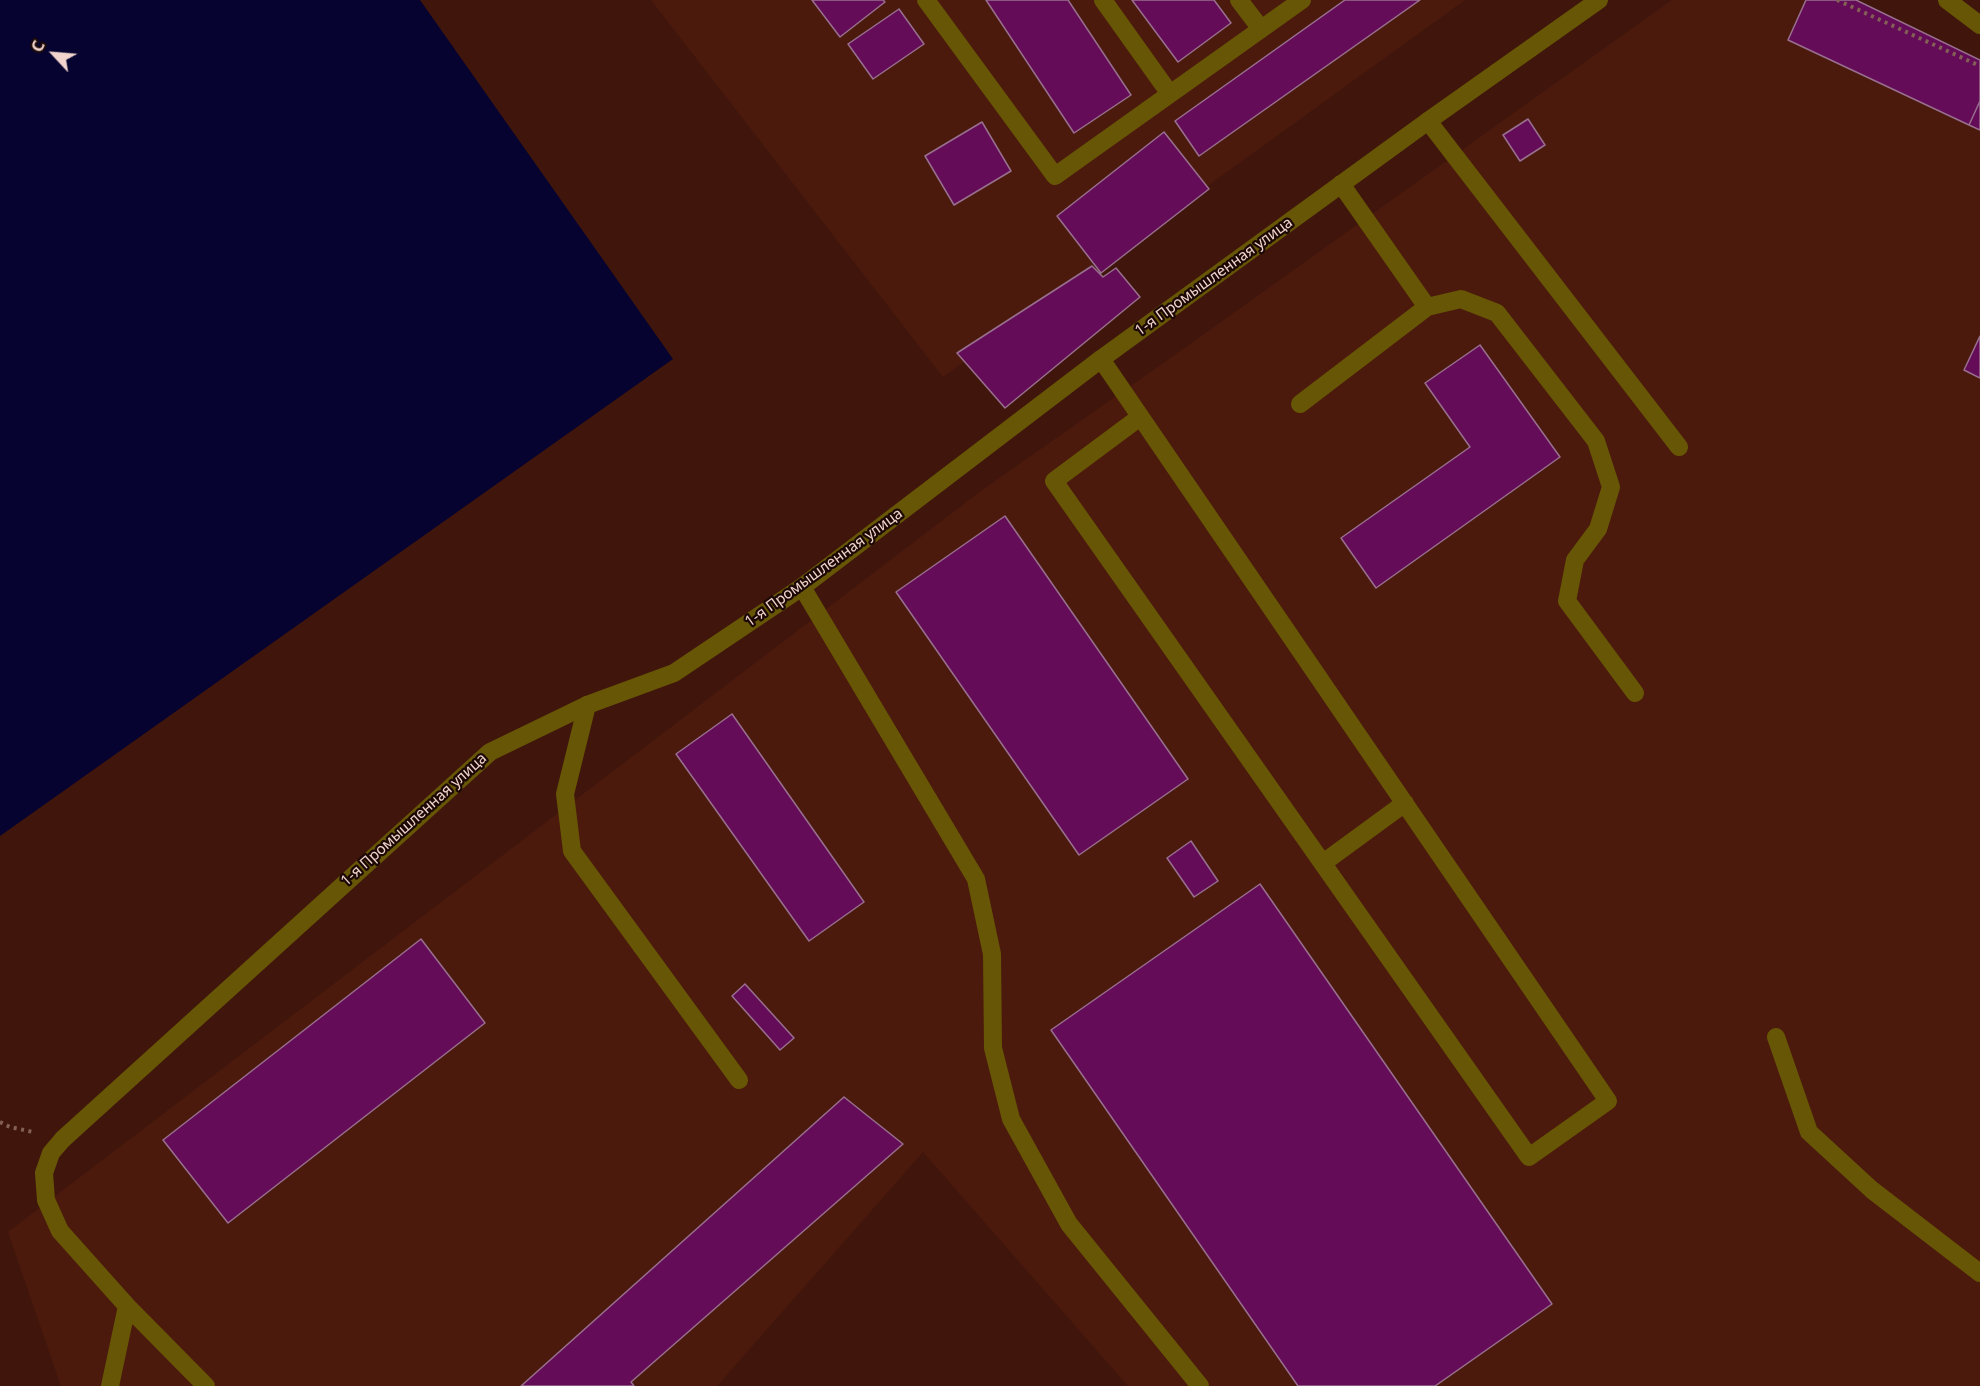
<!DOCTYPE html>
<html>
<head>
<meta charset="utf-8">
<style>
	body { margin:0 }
	#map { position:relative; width:1980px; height:1386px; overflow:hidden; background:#40160c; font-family:"Noto Sans",sans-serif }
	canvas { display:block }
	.north { position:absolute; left:24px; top:24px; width:60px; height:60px; -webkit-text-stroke:4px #1b0805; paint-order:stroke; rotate:296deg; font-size:16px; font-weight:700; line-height:24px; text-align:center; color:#f0d3cc }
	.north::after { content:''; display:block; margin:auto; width:21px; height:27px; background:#f0d3cc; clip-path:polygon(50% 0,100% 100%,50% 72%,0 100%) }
</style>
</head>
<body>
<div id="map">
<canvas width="1980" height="1386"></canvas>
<div class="north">С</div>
</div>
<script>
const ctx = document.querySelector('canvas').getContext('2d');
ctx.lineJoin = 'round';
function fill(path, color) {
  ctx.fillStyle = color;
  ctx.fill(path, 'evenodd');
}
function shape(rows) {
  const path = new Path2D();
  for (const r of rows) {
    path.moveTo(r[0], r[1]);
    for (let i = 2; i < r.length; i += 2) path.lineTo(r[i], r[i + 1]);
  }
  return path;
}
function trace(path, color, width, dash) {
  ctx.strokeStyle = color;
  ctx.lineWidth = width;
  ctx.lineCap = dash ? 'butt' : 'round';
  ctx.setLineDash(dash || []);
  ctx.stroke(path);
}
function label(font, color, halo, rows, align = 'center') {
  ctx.font = font + ' "Noto Sans",sans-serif';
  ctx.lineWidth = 4.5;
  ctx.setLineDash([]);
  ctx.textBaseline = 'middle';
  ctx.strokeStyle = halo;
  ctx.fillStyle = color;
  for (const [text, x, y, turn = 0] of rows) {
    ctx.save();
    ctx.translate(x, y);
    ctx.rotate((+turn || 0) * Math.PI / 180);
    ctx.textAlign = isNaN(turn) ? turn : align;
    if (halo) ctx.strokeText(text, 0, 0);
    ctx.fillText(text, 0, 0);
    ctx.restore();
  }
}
fill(shape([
	[651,0,1465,0,943,377],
	[1672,0,1856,0,1980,60,1980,1386,1128,1386,923,1152,717,1386,61,1386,8,1232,985,488,1172,357]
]), '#4b1a0d');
fill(shape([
	[0,0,420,0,673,359,0,836]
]), '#060330');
const building = shape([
	[812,0,883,0,885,2,840,37,812,0],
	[986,0,1068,0,1131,95,1074,133,986,0],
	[1132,0,1214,0,1231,23,1178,62,1132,0],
	[1345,0,1420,0,1199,156,1175,121,1345,0],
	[1806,0,1856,0,1980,60,1980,101,1969,125,1788,40,1806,0],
	[899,9,924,44,873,79,848,44,899,9],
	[1980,101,1980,130,1969,125,1980,101],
	[1528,119,1545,145,1520,161,1503,135,1528,119],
	[982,122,1011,171,954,205,925,156,982,122],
	[1164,132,1209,189,1101,273,1057,216,1164,132],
	[1092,266,1103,277,1116,268,1140,297,1005,408,957,353,1092,266],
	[1980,336,1980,378,1964,370,1980,336],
	[1480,345,1560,457,1376,588,1341,538,1470,447,1425,383,1480,345],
	[1005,516,1188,779,1079,855,896,592,1005,516],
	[732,714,864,902,809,941,676,754,732,714],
	[1191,841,1218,881,1194,897,1167,858,1191,841],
	[1260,884,1552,1304,1435,1386,1298,1386,1051,1030,1260,884],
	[421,939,485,1023,228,1223,163,1140,421,939],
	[745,984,794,1038,780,1050,732,996,745,984],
	[844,1097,903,1144,631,1382,634,1386,521,1386,844,1097]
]);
fill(building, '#640c57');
trace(building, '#996f8f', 1.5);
trace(shape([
	[1837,0,1980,66],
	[0,1122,10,1127,33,1132]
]), '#845f56', 4, [3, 4.5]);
trace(shape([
	[926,0,1055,176,1302,0],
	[1103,0,1170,94],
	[1239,0,1261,29],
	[1428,121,1679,447],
	[1341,184,1427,307,1461,299,1497,313,1596,441,1611,487,1598,529,1575,560,1567,601,1635,693],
	[1101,359,1608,1101,1529,1157,1054,481,1140,417],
	[1300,404,1427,307],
	[802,587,976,879,992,954,993,1048,1011,1119,1069,1224,1200,1386],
	[587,705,565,794,572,851,739,1080],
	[1323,863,1405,803],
	[1776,1037,1809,1132,1872,1190,1980,1273],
	[63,1139,51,1153,44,1173,46,1200,60,1231,127,1306,206,1386],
	[110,1386,127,1306]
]), '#675605', 18);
trace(shape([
	[1947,0,1980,25],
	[63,1139,490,752,587,705,674,673,802,587,1101,359,1428,121,1599,0]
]), '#675605', 18);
label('15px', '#f0d3cc', '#1b0805', [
	["1-я Промышленная улица",1214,277,-36],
	["1-я Промышленная улица",824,568,-36],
	["1-я Промышленная улица",414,820,-42]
]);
</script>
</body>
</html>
